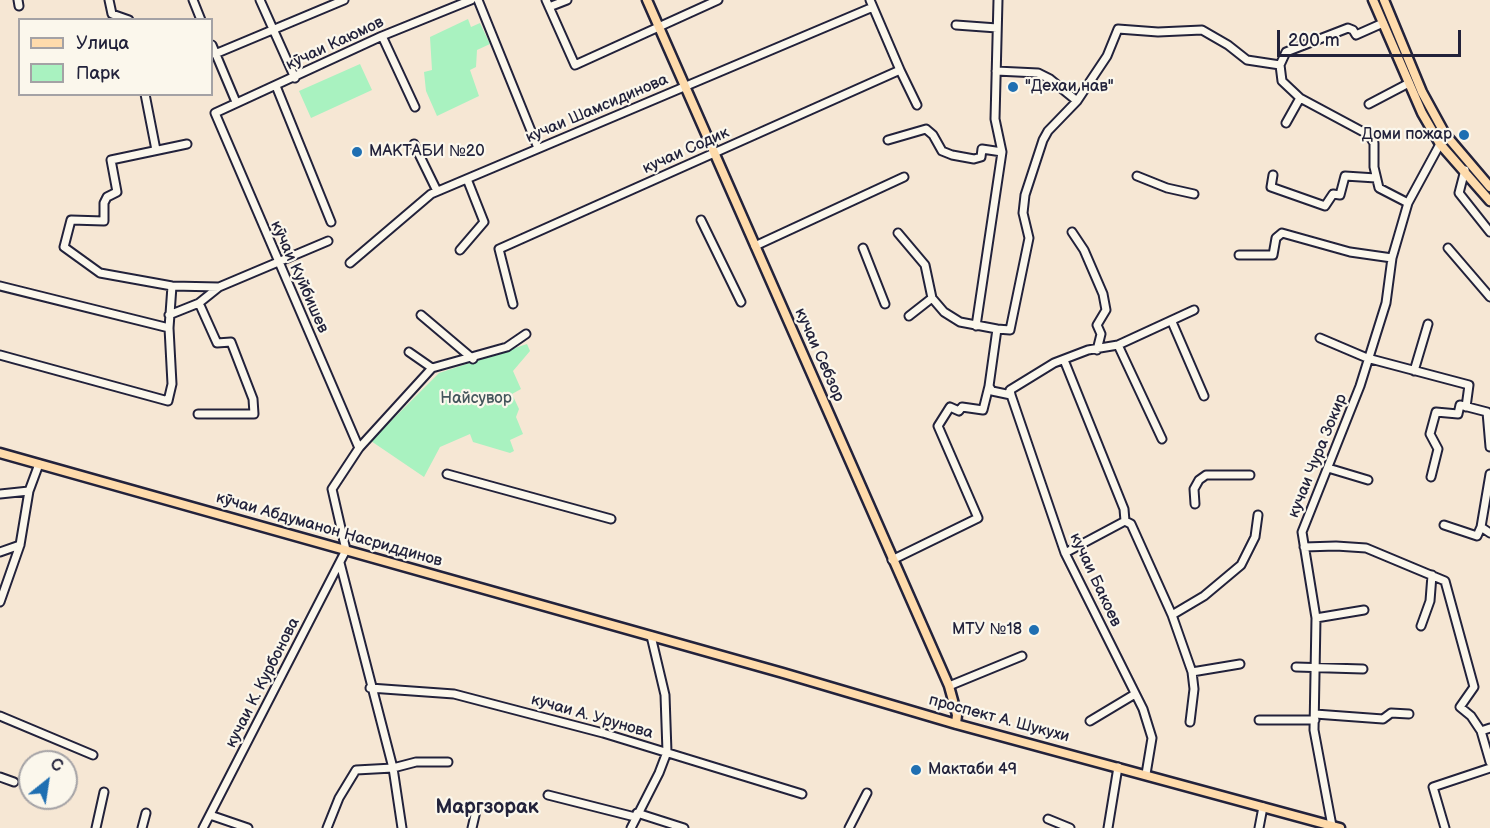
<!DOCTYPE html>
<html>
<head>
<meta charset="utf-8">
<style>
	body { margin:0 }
	#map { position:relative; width:1490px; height:828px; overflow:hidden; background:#f6e7d4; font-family:"Balsamiq Sans",sans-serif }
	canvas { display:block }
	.legend { position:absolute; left:18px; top:18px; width:195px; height:78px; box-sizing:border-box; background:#fbf7ec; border:2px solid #a4a2a5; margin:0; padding:8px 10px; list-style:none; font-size:18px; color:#22223b }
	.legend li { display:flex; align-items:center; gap:12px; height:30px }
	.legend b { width:30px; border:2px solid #a4a2a5 }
	.north { position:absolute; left:18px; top:750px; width:60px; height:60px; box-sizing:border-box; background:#fbf7ec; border:2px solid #a4a2a5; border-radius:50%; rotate:30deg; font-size:16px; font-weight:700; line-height:24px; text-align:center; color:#22223b }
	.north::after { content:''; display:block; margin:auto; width:21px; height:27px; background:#1f6fb2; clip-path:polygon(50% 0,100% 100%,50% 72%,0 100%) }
	.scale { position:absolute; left:1277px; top:30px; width:184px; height:27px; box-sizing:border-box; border:3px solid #22223b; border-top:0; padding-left:8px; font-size:18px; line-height:21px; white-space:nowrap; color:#22223b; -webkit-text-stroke:4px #fbf7ec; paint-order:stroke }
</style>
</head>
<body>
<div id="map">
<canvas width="1490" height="828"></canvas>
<ul class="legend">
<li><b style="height:8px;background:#fedbac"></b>Улица</li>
<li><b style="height:16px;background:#a9f2c0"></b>Парк</li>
</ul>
<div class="north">С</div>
<div class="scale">200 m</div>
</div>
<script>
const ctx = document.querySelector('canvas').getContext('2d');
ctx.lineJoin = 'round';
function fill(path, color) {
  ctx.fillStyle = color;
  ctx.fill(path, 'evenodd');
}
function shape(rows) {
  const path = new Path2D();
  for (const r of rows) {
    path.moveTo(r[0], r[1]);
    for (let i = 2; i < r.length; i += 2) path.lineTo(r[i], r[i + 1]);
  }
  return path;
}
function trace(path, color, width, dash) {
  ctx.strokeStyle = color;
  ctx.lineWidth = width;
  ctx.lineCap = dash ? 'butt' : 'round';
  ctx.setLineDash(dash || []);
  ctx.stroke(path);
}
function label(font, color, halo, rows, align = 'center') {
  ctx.font = font + ' "Balsamiq Sans",sans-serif';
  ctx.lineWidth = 4.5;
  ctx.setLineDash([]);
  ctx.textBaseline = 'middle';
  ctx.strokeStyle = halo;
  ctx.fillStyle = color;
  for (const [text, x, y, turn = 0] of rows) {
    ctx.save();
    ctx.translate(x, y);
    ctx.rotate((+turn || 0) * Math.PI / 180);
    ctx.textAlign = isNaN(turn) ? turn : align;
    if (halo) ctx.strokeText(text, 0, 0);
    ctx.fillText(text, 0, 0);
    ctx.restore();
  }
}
fill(shape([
	[468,19,471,27,480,23,490,44,477,50,476,67,470,70,479,96,437,116,426,91,424,72,432,70,430,37],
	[360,64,372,90,311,118,299,91],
	[527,344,530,351,513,371,521,389,512,394,519,409,516,417,523,434,510,440,514,451,510,453,473,442,470,434,440,447,424,477,371,441,439,373]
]), '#a9f2c0');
const minor = shape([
	[18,0,19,6],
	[109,0,112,14,129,20],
	[193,0,201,20],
	[260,0,295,78],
	[478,0,538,148],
	[546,0,575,65,718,0],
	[870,0,900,70],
	[549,7,567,0],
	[956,25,997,28],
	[382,36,415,107],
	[212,45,236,102],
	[215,54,344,0],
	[1280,65,1282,81,1300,98,1369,135,1374,143,1374,167,1379,188,1408,203],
	[996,71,1038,73,1050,79,1077,101],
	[276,86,331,222],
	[145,94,156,150],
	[1369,104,1409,83],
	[1286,123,1300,98],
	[888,140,926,129,933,135,942,151,952,155,974,159,981,157,982,149,1002,152],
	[187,144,111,160,117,192,107,197,104,203,104,221,71,220,64,247,100,273,172,286,219,287,328,241],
	[414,144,437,191],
	[1465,170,1459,193,1490,232],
	[1273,175,1271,187,1325,206,1333,194,1340,195,1345,176,1376,178],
	[1137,176,1167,188,1194,194],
	[701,220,741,302],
	[1072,232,1084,250,1103,294,1106,310,1097,325,1101,334,1097,350],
	[898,233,925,265,932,298,944,312,960,322,997,329,989,386,992,391,1011,395],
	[755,246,904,177],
	[863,248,885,304],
	[1448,248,1490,297],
	[460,250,484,222,467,179],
	[1239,255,1273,255,1276,238,1282,233,1350,252,1392,258],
	[350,263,431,194,873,7],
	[0,286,169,328],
	[513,304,499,249,900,70,917,105],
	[169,315,199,303,219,287],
	[421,315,473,359],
	[909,316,932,298],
	[1172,322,1204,396],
	[976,326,1002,152,995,119,998,0],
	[997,329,1010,330,1029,238,1023,213,1025,195,1043,140,1048,131,1077,101,1107,56,1118,29,1158,32,1202,30,1228,45,1247,60,1280,65,1286,52,1348,28,1353,30,1356,35,1383,23],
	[1320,338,1367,358,1469,385,1466,407],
	[1118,345,1162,439],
	[409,352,432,368],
	[0,355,168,401,172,384,169,328,172,286],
	[1064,360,1124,509,1125,521,1131,524,1172,615,1192,672,1194,689,1190,722],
	[1414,371,1428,324],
	[1011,395,1065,553,1143,709,1152,738,1146,774],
	[1011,395,1010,390,1054,363,1088,350,1118,345,1194,310],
	[198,414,254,414,253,399,231,342,217,343,199,303],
	[359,448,215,113,382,36,471,0],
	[1328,468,1368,480],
	[447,474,611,519],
	[1490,474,1481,527,1490,533],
	[1431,477,1438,449,1430,434,1436,412,1458,414,1460,405,1487,412,1490,447],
	[0,494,29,491],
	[1195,504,1194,489,1199,480,1206,475,1250,475],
	[1444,525,1477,536,1481,527],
	[1304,547,1336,546,1366,548,1445,581,1474,687,1460,707,1471,716,1481,731,1490,762],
	[0,552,20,545],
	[1065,553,1125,521],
	[892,560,978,518,938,426,950,407,959,411,962,407,983,410,989,386],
	[340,563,393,768,402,828],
	[0,602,20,545,29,491,39,464],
	[1172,615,1204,596,1241,565,1255,537,1258,515],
	[1316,618,1364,610],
	[1421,626,1430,601,1432,575],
	[1296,667,1363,669],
	[1192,672,1240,664],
	[949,686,1022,656],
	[370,688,454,694,603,733,802,794],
	[1315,714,1383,719,1391,713,1409,714],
	[0,716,93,755],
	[1259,720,1315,720],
	[1090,721,1135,694],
	[1481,731,1490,728],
	[0,777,14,782],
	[548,795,635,817],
	[637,813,684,828],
	[210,815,248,828],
	[1048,819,1070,828],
	[1332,826,1314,730,1316,618,1302,532,1360,386,1386,303,1392,258,1408,203,1440,144],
	[96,828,104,792],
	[142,828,146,813],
	[203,828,346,550,332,489,359,448,432,368,507,347,526,334],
	[327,828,339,798,356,770,393,768,416,762,448,762],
	[472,828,476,811],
	[631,828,659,773,667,752,665,695,651,636],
	[849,828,867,793],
	[1108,828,1118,767],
	[1259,828,1263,807],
	[1445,828,1433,787,1490,768]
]);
const major = shape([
	[647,0,949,686,957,715,956,724],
	[1373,0,1422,113,1440,144,1490,201],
	[1384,0,1422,92,1445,134,1490,187],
	[0,453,783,673,956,724,1340,828]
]);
trace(minor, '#22223b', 11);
trace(major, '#22223b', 13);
trace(minor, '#fbf7ec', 7);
trace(major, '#fedbac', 8);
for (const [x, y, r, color] of [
	[1013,87,6,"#1f6fb2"],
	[1464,135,6,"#1f6fb2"],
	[357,152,6,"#1f6fb2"],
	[1034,630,6,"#1f6fb2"],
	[916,770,6,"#1f6fb2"]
]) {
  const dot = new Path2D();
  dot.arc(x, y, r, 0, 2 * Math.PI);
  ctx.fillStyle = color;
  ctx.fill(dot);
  trace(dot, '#fbf7ec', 2);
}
label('16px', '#22223b', '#fbf7ec', [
	["кӯчаи Каюмов",335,44,-25],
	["кучаи Шамсидинова",597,109,-23],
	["кучаи Содик",686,151,-24],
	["кӯчаи Куйбишев",299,277,66],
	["кучаи Себзор",819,355,66],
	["кучаи Чура Зокир",1318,456,-68],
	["кӯчаи Абдуманон Насриддинов",329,530,16],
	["кучаи Бакоев",1095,580,65],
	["кучаи К. Курбонова",263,683,-63],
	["кучаи А. Урунова",592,717,16],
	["проспект А. Шукухи",999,719,15]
]);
label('16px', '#22223b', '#fbf7ec', [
	["\"Дехаи нав\"",1025,87],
	["Доми пожар",1452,135,"right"],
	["МАКТАБИ №20",369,152],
	["МТУ №18",1022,630,"right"],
	["Мактаби 49",928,770]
], 'left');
label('16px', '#44565c', '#fbf7ec', [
	["Найсувор",476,399]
]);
label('bold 20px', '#22223b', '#fbf7ec', [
	["Маргзорак",487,808]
]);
</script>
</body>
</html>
